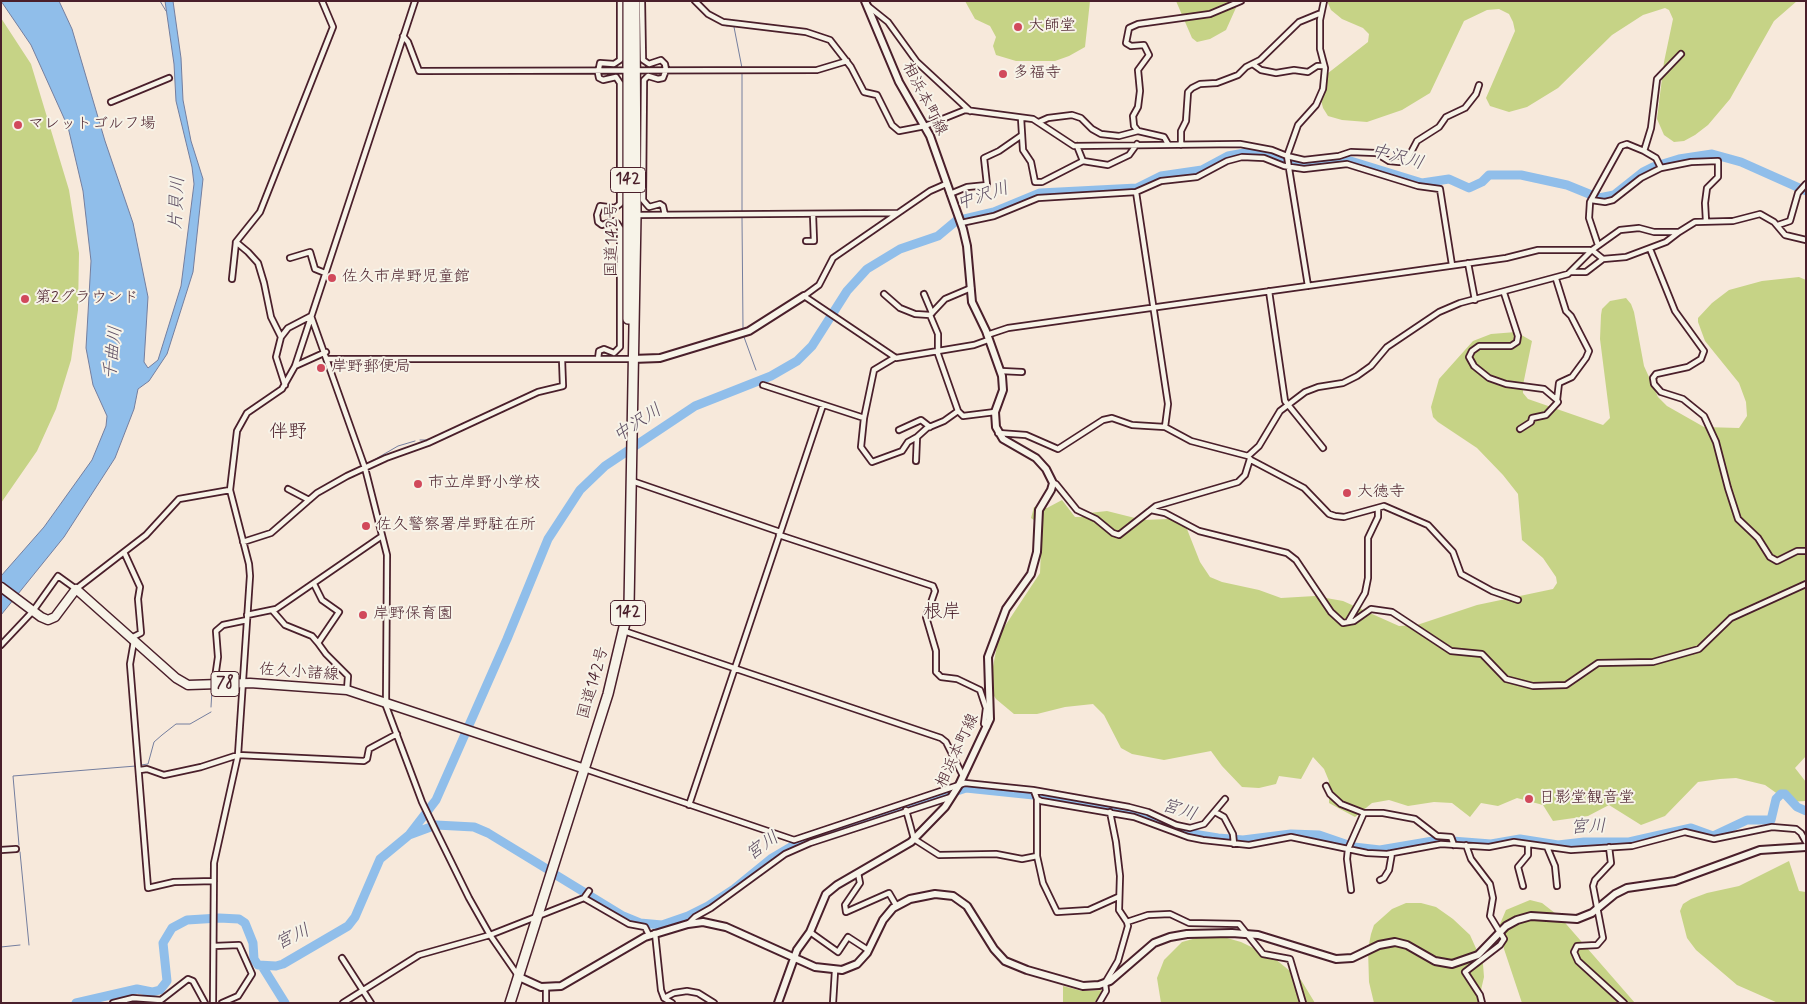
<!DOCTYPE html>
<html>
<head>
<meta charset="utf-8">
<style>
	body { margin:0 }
	#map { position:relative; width:1807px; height:1004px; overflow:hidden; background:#f7e9db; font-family:Mynerve,sans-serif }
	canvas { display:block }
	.frame { position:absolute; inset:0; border:2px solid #4a1f2b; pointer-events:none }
</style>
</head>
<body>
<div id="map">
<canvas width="1807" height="1004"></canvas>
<div class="frame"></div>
</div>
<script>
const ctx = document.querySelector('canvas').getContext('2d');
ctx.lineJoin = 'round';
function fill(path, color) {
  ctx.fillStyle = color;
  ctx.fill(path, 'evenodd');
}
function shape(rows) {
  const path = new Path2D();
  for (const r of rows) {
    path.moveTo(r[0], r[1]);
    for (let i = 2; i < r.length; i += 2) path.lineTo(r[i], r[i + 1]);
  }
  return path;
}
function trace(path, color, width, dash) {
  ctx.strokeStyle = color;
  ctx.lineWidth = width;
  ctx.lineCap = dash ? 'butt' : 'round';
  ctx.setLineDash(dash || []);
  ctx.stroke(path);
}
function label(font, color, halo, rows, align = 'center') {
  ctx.font = font + ' Mynerve,"Klee One",sans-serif';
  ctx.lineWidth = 4;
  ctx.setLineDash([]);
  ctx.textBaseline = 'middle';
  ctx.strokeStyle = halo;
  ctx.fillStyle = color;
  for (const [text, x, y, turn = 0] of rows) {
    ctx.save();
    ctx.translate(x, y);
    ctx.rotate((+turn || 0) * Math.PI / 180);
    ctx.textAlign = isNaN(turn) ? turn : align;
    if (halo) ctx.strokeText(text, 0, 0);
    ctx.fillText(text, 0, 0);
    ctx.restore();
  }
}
fill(shape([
	[965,1,1090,1,1085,47,1069,56,1055,61,1016,61,996,55,993,46,996,37,990,26,975,19],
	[1176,1,1239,1,1226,30,1210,39,1197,42,1192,38],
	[1327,1,1797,1,1774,21,1730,99,1708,125,1695,135,1684,141,1674,142,1664,135,1657,119,1664,62,1673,19,1669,10,1665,8,1643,15,1612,35,1558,88,1527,107,1509,112,1490,106,1486,98,1515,31,1513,22,1509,14,1499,9,1487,10,1464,21,1430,93,1402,110,1367,122,1342,120,1328,116,1323,108,1319,92,1323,77,1368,42,1369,34,1363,28,1342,19,1331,10],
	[1,18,31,64,69,190,79,253,78,310,71,360,56,409,37,451,1,503],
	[1799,277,1806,280,1806,756,1795,768,1806,782,1805,801,1789,802,1765,785,1736,778,1720,779,1698,782,1665,816,1641,825,1609,805,1588,816,1553,821,1543,805,1517,798,1498,806,1481,803,1470,817,1452,803,1434,802,1408,806,1389,800,1372,803,1355,817,1329,803,1329,781,1324,769,1313,757,1301,779,1279,776,1276,784,1259,788,1242,787,1222,766,1211,751,1164,760,1132,754,1121,748,1104,715,1093,704,1065,707,1037,714,1014,714,996,699,989,688,999,635,1040,573,1042,526,1031,518,1034,507,1047,508,1062,500,1075,517,1086,517,1089,513,1107,511,1143,520,1168,519,1177,516,1183,519,1200,562,1210,577,1222,582,1259,590,1281,598,1315,596,1343,601,1399,626,1417,625,1477,605,1553,589,1557,583,1556,577,1543,558,1522,540,1518,494,1503,475,1477,448,1438,422,1433,417,1431,407,1439,379,1473,341,1491,334,1516,332,1532,341,1523,385,1523,393,1528,399,1603,425,1610,418,1600,339,1601,315,1602,309,1610,301,1626,298,1631,304,1634,312,1644,366,1658,397,1667,406,1704,427,1739,428,1747,416,1746,402,1739,383,1705,341,1698,322,1698,318,1712,303,1729,290,1762,281],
	[1789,861,1799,891,1806,892,1806,1003,1778,1003,1737,985,1696,950,1687,938,1680,911,1683,904,1691,899,1707,893,1739,886],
	[1530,900,1542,903,1560,917,1635,1003,1522,1003,1504,949,1500,924,1506,910],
	[1406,903,1421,903,1436,907,1453,919,1470,935,1483,964,1484,977,1478,1003,1374,1003,1369,982,1368,949,1371,934,1374,925,1392,909],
	[1220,936,1241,942,1274,958,1301,980,1315,1003,1161,1003,1157,978,1164,960,1182,942,1200,937],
	[1063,986,1082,991,1104,990,1094,1003,1063,1003]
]), '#c6d386');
const water = shape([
	[1,1,59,1,72,29,105,141,133,223,148,297,144,362,148,368,158,360,181,286,194,184,192,167,176,101,174,64,165,1,173,1,181,58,183,100,191,141,203,179,193,272,167,354,149,381,138,389,134,409,115,458,64,537,1,615,1,576,44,527,92,460,106,426,107,416,93,385,86,348,91,261,83,191,68,127,31,45,1,1]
]);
fill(water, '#90beea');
trace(water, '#747e9e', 1);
trace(shape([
	[160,1,166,11],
	[698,1,702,4],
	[708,17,727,26],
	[734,27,742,68],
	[742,72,742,213],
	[742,217,743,328],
	[744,337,756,370],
	[759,378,760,381],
	[420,440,430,440,443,433],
	[367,464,398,446,415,441],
	[211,707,212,690],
	[141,765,148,764,154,742,162,735,176,724,190,724,211,712],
	[19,845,13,776,136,766],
	[20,852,29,945],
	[1,947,20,945]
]), '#747e9e', 1);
trace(shape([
	[409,835,436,800,507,639,548,539,580,490,605,466,695,406,771,376,797,361,812,346,847,291,867,269,900,249,938,236,956,221,994,212,1040,193,1137,188,1161,176,1202,170,1228,156,1250,152,1272,155,1305,165,1344,159,1422,183,1449,179,1469,188,1482,182,1489,175,1521,175,1567,185,1599,198,1614,195,1643,172,1653,167,1679,159,1712,154,1741,162,1806,191],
	[556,875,623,916,640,923,662,925,688,916,708,906,734,889,772,858,794,845,966,788,1043,796,1129,812,1193,834,1218,838,1243,840,1291,834,1319,835,1354,847,1380,850,1439,840,1491,844,1520,839,1558,845,1584,842,1629,842,1691,828,1713,836,1747,820,1771,820,1776,799,1781,794,1785,794,1797,807,1806,811],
	[262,966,285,1003],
	[76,1003,137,989,152,992,160,990,167,981,163,943,172,928,187,920,219,918,239,919,245,923,253,943,254,959,258,965,276,966,283,964,348,926,355,917,380,859,409,835,436,825,474,827,488,833,547,869]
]), '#90beea', 9);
const street = shape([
	[642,1,643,60,649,64,661,60,665,64,666,70,663,78,658,79,648,76,644,80,643,200,649,207,660,204,663,206,665,215],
	[695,1,708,14,723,22,806,32,830,40,851,67,864,92,877,95,892,125,899,131,925,126,965,110,1033,119,1074,146,1240,144,1272,150,1287,156,1304,160,1339,156,1351,152,1376,153,1389,161,1399,162,1407,160,1417,141,1439,127,1446,117,1465,108,1476,94,1479,85],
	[868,6,888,22,917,62,970,111],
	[403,36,408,42,419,71,817,70,847,61],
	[1254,65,1261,70,1276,73,1294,70,1308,72,1317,66,1324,66],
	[111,102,169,78],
	[1021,118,1023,150,1031,162,1035,182,1042,182,1083,161,1108,165,1129,155,1137,144],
	[1039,122,1048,118,1072,115,1081,118,1092,129,1101,134,1119,136,1138,131],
	[1168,144,1164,137,1138,131,1134,126,1133,116,1138,107,1140,91,1138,70,1149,55,1144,45,1131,46,1126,43,1129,28,1138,24,1210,14,1241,1],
	[1181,145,1181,131,1186,121,1188,92,1192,88,1200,84,1217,83,1238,75,1246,67,1260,60,1299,22,1321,13],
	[1077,146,1083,161],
	[1644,151,1651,128,1657,79,1681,54],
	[946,184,930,191,833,258,819,285,804,296,896,358,974,345,988,340],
	[1136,192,1168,404,1165,427],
	[950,194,967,187,987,185,984,158,999,151,1022,135],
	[1591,200,1605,202,1613,200,1641,178,1661,168,1691,162,1718,161,1718,177,1707,188,1705,203,1706,221],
	[636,215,897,213],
	[961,223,994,216,1038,198,1136,192,1161,181,1197,177,1227,161,1242,157,1264,158,1284,166,1304,169,1347,164,1418,186,1440,189,1452,265],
	[1778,225,1790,221,1798,193,1806,184],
	[806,241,814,241,813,215],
	[236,242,248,252,258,263,264,283,271,317,281,337],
	[1598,245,1589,218,1590,202,1621,146,1627,144,1644,151,1656,158,1661,168],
	[1650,249,1675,311,1704,351,1701,359,1688,367,1656,374,1653,378,1654,384,1661,392,1683,399,1704,416,1716,442,1728,488,1738,519,1758,538,1770,557,1777,561,1797,551,1806,551],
	[1592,250,1603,259,1626,257,1666,242,1679,232],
	[290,258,310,252,315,269,325,273],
	[1468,263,1475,300],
	[1571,272,1586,272,1603,259],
	[232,279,236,242,260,212,333,27,322,1],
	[1556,279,1566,311,1571,316,1589,351,1586,358,1572,377,1559,383,1557,400],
	[1308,286,1287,156,1298,125,1316,105,1323,89,1325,68,1320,49,1320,20,1324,1],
	[971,288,945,299,930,315,938,334,938,354,958,411,963,416,995,412],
	[1269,291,1285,401,1323,448],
	[1504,293,1518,336,1517,342,1511,346,1479,346,1472,351,1469,357,1474,366,1489,378,1506,384,1544,389,1557,400,1558,402,1546,415,1532,418,1531,422,1520,429],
	[884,294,900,308,915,314,930,315],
	[924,294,932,313],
	[987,335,1008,328,1506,258,1538,250,1590,250],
	[328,359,632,359],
	[598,359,599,351,604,349,614,353,620,347,620,228,617,223,613,221,602,225,598,222,597,215,600,206,615,208,620,204,620,83,616,77,603,80,599,78,598,73,600,63,614,64,620,60,620,1],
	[295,366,326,352],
	[1001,371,1022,372],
	[285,385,276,357,281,337,288,328,311,316,365,468,387,555,386,706,422,802,435,829,469,898,490,935,519,977],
	[763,385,864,418,874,370,894,358],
	[864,418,861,447,872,462,902,451,908,442,917,437],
	[899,430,921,420,930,427],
	[998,433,1026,435,1058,449,1103,420,1112,418,1132,425,1165,427,1191,441,1248,456],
	[1248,456,1259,446,1280,411,1305,392,1318,387,1343,383,1357,376,1371,366,1387,347,1439,312,1460,303,1568,274,1592,250,1620,230,1639,228,1654,232,1679,232,1695,222,1733,221,1760,214,1774,222,1785,235,1806,240],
	[1251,460,1304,488,1329,514,1335,516,1344,517,1384,506,1428,525,1453,552,1461,574,1492,591,1518,600],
	[916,461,917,437,927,428,944,421,958,411],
	[632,481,780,532],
	[1053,483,1056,484,1077,510,1096,519,1113,533,1119,535,1156,506,1238,482,1245,475,1250,459],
	[288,489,309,500],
	[1151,510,1165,513,1199,531,1287,553,1296,560,1331,612,1343,623,1354,621,1371,609,1392,612,1451,651,1482,654,1506,679,1533,686,1566,685,1598,663,1653,662,1699,649,1731,618,1806,584],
	[779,535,933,586,935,591,926,617,936,651,936,672,941,677,957,679,980,690,986,708,984,724,987,727],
	[243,542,271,533,317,493,347,476,386,458,428,443,538,392,563,386,562,359],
	[124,552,140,587,138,599,141,633,131,638],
	[314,584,322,600,339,612,318,643,326,654,348,676,347,690],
	[272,610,285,625,312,636,318,643],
	[247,615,276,609,382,536],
	[1348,622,1365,593,1368,578,1368,538,1378,517,1378,508],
	[624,631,941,738,946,742,963,776],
	[134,641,130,664,148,888,174,882,214,881],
	[1,645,33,611,58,576,76,589,146,535,179,499,230,490],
	[214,685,218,657,216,631,223,625,247,620],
	[585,769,794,840,965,783,1033,790,1129,807,1148,812,1176,825,1190,828,1204,824,1225,799],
	[140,770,147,769,164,775,201,767,238,755,364,761,367,759,369,749,397,734],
	[1326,786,1330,794,1341,804,1364,813,1383,813,1415,819,1437,836,1451,837,1454,845],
	[1034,791,1037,799,1041,801,1134,817,1188,837,1203,840,1249,845,1291,837,1367,853,1387,854,1441,844,1489,847,1514,842,1571,850,1632,846,1685,832,1714,839,1772,827,1796,829,1801,833,1806,842],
	[1037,799,1037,856,1043,883,1057,912,1089,910,1118,897],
	[689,805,823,405],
	[906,810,914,839,939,855,996,854,1022,859,1037,856],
	[1110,812,1116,842,1120,876,1119,910,1127,922],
	[1215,812,1224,817,1233,834,1234,844],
	[1466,845,1471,859,1490,884,1493,898,1490,916,1504,939,1500,945,1465,972,1480,995,1482,1003],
	[1547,847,1555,866,1557,886],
	[1609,847,1611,863,1595,880,1593,886,1603,938,1597,945,1577,946,1574,952,1578,961,1624,1003],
	[1,850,16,849],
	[858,873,860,883,845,905,846,912,889,893,896,905],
	[1380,880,1384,878,1389,870,1392,853],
	[1523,886,1518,867,1528,855,1528,844],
	[1351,890,1347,859,1348,849,1364,813],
	[584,898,589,891],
	[688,924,695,917,711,908,785,854,810,843,951,797],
	[810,932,838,952,848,937,868,950],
	[655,933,661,990,664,998,672,1003],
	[214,946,239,945,252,974,238,996,222,1003],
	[342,958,371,1003],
	[664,998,674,993,687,991,698,993,714,1003],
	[113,1003,133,998,161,1000,188,979,193,981,205,1003],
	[213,1003,214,863,238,755,250,576,249,564,230,490,237,431,247,413,282,389,295,366,415,1],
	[343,1003,419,955,490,935,584,898,629,924,645,927,649,935],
	[546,1003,546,988],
	[833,1003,835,971],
	[1099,1003,1106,991,1105,983,1118,961,1128,926,1127,922,1148,915,1170,914,1189,923,1239,924,1263,954,1290,959,1303,1003]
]);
const secondary = shape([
	[632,359,660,358,749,331,804,296],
	[519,977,541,987,561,986,645,937,688,924,703,922,726,927,815,967,842,970,857,964,867,953,883,920,893,908,910,899,935,894,953,896,967,906,994,949,1005,961,1027,970,1083,986,1099,985,1110,981,1154,943,1170,937,1187,934,1232,933,1258,935,1336,959,1352,958,1379,945,1395,942,1407,945,1435,961,1452,964,1478,955,1506,926,1517,920,1531,916,1577,919,1592,913,1615,894,1627,888,1675,881,1760,850,1806,847],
	[778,1003,797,950,810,932,826,894,837,885,911,842,945,807,959,785,990,719,988,657,1006,609,1031,574,1037,552,1039,510,1051,490,1053,483,1046,469,1036,458,1003,439,996,427,995,412,1003,390,1002,376,986,331,972,302,967,246,963,229,930,136,899,82,865,1]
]);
const primary = shape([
	[1,587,41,617,48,620,55,617,76,589,176,678,188,685,250,683,347,690,585,769]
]);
const highway = shape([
	[628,1,628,319],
	[510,1003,608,694,629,606,636,215,635,1]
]);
trace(street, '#4a1f2b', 8);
trace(secondary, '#4a1f2b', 10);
trace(primary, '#4a1f2b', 11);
trace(highway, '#4a1f2b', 12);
trace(street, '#f7f3e8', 4.5);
trace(secondary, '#f7f3e8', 6);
trace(primary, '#f7f3e8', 8);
trace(highway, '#f7f3e8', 9);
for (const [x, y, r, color] of [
	[1018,27,5,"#d1495b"],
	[1003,74,5,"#d1495b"],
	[18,125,5,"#d1495b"],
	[332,278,5,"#d1495b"],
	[25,299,5,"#d1495b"],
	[321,368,5,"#d1495b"],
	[418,484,5,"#d1495b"],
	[1347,493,5,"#d1495b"],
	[366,526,5,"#d1495b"],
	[363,615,5,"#d1495b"],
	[1529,799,5,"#d1495b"]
]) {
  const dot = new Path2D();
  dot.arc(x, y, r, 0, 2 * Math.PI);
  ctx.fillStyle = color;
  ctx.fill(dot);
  trace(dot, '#f7f3e8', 2);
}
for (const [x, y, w] of [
	[628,180,35],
	[628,613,35],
	[225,684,28]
]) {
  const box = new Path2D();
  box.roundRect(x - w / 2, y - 12.5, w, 25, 4);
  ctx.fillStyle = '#f7f3e8';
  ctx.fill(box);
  trace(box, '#4a1f2b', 1);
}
label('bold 15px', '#4a1f2b', null, [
	["142",628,180],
	["142",628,613],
	["78",225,684]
]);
label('16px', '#4a1f2b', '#f7f3e8', [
	["大師堂",1028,27],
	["多福寺",1013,74],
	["マレットゴルフ場",28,125],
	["佐久市岸野児童館",342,278],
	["第2グラウンド",35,299],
	["岸野郵便局",331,368],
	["市立岸野小学校",428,484],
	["大徳寺",1357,493],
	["佐久警察署岸野駐在所",376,526],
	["岸野保育園",373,615],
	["日影堂観音堂",1539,799]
], 'left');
label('16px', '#4a1f2b', '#f7f3e8', [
	["相浜本町線",924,99,63],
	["国道142号",613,240,-90],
	["佐久小諸線",299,673,4],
	["国道142号",594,683,-74],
	["相浜本町線",958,751,-65]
]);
label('italic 18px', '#5f4f64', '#f7f3e8', [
	["中沢川",1397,158,15],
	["中沢川",983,197,-18],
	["片貝川",178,203,-87],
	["千曲川",114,353,-83],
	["中沢川",638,424,-33],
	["宮川",1179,811,18],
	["宮川",1588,828,-2],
	["宮川",763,847,-35],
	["宮川",293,938,-26]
]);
label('19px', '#4a1f2b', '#f7f3e8', [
	["伴野",288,433],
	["根岸",942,613]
]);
</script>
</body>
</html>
